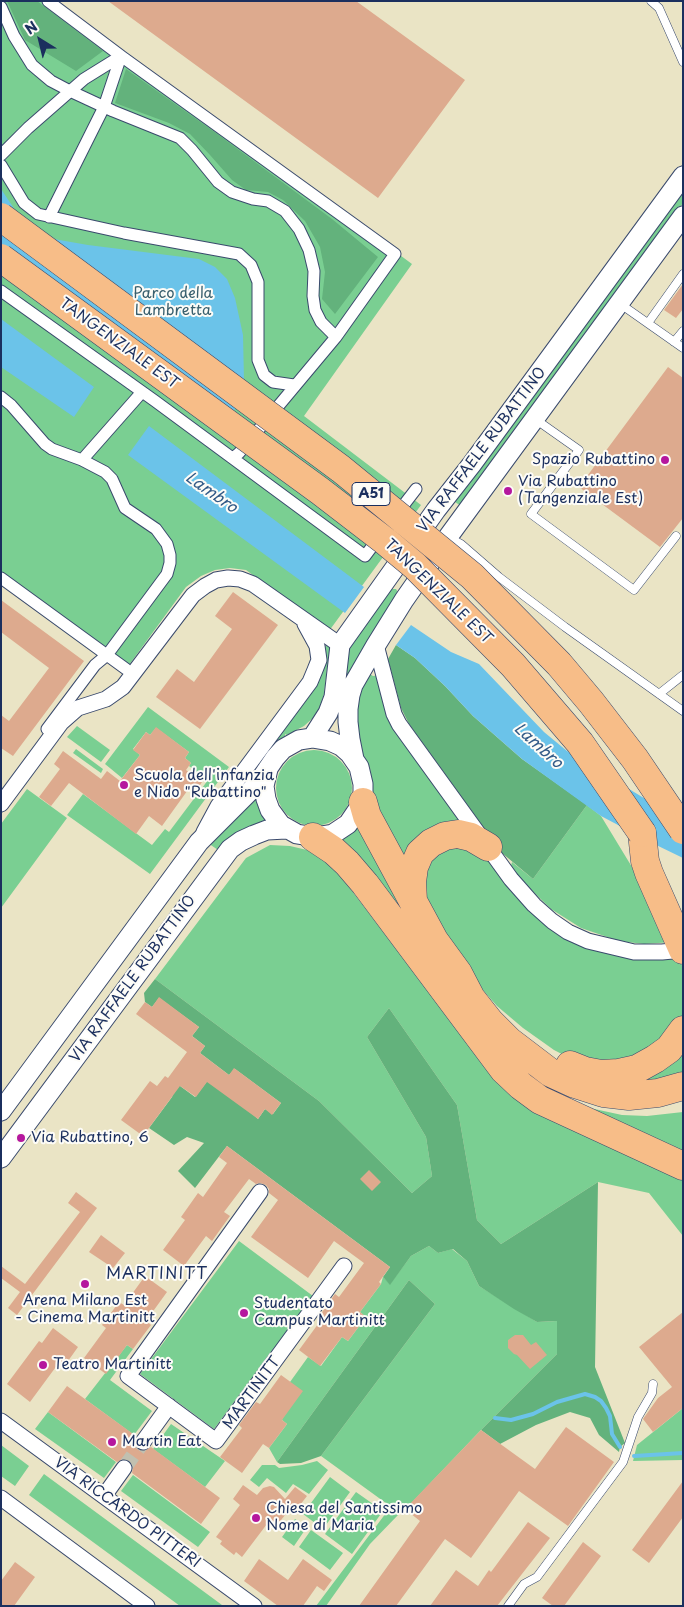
<!DOCTYPE html>
<html>
<head>
<meta charset="utf-8">
<style>
	body { margin:0 }
	#map { position:relative; width:684px; height:1607px; overflow:hidden; background:#eae4c5; font-family:"Playpen Sans",sans-serif }
	canvas { display:block }
	.frame { position:absolute; inset:0; border:2px solid #1b2f5e; pointer-events:none }
	.north { position:absolute; left:15px; top:15px; width:50px; height:50px; -webkit-text-stroke:4px #fdfcf7; paint-order:stroke; rotate:324deg; font-size:14px; font-weight:700; line-height:20px; text-align:center; color:#1b2f5e }
	.north::after { content:''; display:block; margin:auto; width:18px; height:22px; background:#1b2f5e; clip-path:polygon(50% 0,100% 100%,50% 72%,0 100%) }
</style>
</head>
<body>
<div id="map">
<canvas width="684" height="1607"></canvas>
<div class="frame"></div>
<div class="north">N</div>
</div>
<script>
const ctx = document.querySelector('canvas').getContext('2d');
ctx.lineJoin = 'round';
function fill(path, color) {
  ctx.fillStyle = color;
  ctx.fill(path, 'evenodd');
}
function shape(rows) {
  const path = new Path2D();
  for (const r of rows) {
    if (r.length === 3) {
      path.moveTo(r[0] + r[2], r[1]);
      path.arc(r[0], r[1], r[2], 0, 2 * Math.PI);
      continue;
    }
    path.moveTo(r[0], r[1]);
    for (let i = 2; i < r.length; i += 2) path.lineTo(r[i], r[i + 1]);
  }
  return path;
}
function trace(path, color, width, dash) {
  ctx.strokeStyle = color;
  ctx.lineWidth = width;
  ctx.lineCap = dash ? 'butt' : 'round';
  ctx.setLineDash(dash || []);
  ctx.stroke(path);
}
function label(font, color, halo, rows, align = 'center') {
  ctx.font = font + ' "Playpen Sans",sans-serif';
  ctx.lineWidth = 4;
  ctx.setLineDash([]);
  ctx.textBaseline = 'middle';
  ctx.strokeStyle = halo;
  ctx.fillStyle = color;
  for (const [text, x, y, turn = 0] of rows) {
    ctx.save();
    ctx.translate(x, y);
    ctx.rotate((+turn || 0) * Math.PI / 180);
    ctx.textAlign = isNaN(turn) ? turn : align;
    if (halo) ctx.strokeText(text, 0, 0);
    ctx.fillText(text, 0, 0);
    ctx.restore();
  }
}
fill(shape([
	[1,1,56,1,412,264,304,416,421,505,329,631,246,570,230,568,215,570,201,576,186,587,129,665,102,659,1,585],
	[683,192,683,203,461,506,455,502],
	[391,589,396,589,399,594,352,670,343,683,349,646],
	[324,636,331,647,327,668,324,694,319,709,313,718,304,726,287,735,285,734,285,736,274,743,322,647,326,646],
	[368,673,373,676,381,675,384,693,472,831,410,868,373,807,370,768,361,751,357,736,357,695],
	[148,707,229,767,150,874,67,815,83,794,152,845,165,829,169,832,208,780,189,766,191,763,185,758,189,752,156,728,150,735,146,732,133,749,140,755,122,778,105,764],
	[77,726,110,750,101,762,67,737],
	[76,749,103,769,101,773,73,753],
	[314,788,38],
	[27,789,67,818,1,908,1,824],
	[256,797,260,811,266,821,244,829,234,835,218,850,208,843],
	[587,805,601,816,635,872,673,942,644,944,619,941,581,928,551,909,520,879,511,866,512,862,533,879],
	[359,824,438,958,335,842],
	[454,843,484,856,517,898,537,917,561,933,679,956,683,969,683,1017,642,1060,581,1064,554,1050,523,1028,497,1006,475,981,426,904,424,870,428,859],
	[270,845,290,846,324,854,456,1028,503,1085,683,1178,683,1236,649,1193,598,1182,501,1244,477,1220,457,1105,389,1008,367,1037,426,1137,432,1176,412,1193,319,1101,155,979,246,858],
	[683,1045,683,1080,647,1089,604,1080],
	[576,1105,622,1115,647,1116,683,1112,683,1158],
	[239,1241,313,1296,214,1429,140,1374],
	[429,1246,438,1253,452,1249,467,1261,479,1286,537,1322,557,1321,558,1353,481,1430,401,1514,321,1456,435,1304,409,1280,277,1462,269,1448,287,1424,282,1420,290,1382,308,1357,321,1366,342,1337,348,1341,366,1317,360,1312,381,1284,383,1277,390,1284,411,1256],
	[127,1345,133,1349,110,1380,152,1411,134,1435,85,1399],
	[683,1408,683,1460,633,1461,637,1445],
	[48,1412,116,1462,104,1478,35,1429],
	[171,1424,225,1461,205,1487,153,1449],
	[1,1445,29,1466,15,1486,1,1476],
	[317,1461,328,1470,309,1494,293,1484,286,1493,267,1478,259,1487,250,1480,262,1465,275,1465,279,1468,302,1465],
	[44,1474,222,1605,222,1606,180,1606,29,1495],
	[133,1475,210,1532,198,1547,121,1491],
	[330,1477,350,1492,323,1529,303,1514],
	[356,1492,383,1511,352,1554,325,1534],
	[389,1509,398,1515,370,1544,326,1606,316,1606],
	[295,1519,307,1527,294,1546,282,1537],
	[311,1530,343,1553,330,1570,299,1547]
]), '#7acf92');
fill(shape([
	[7,1,37,1,103,51,76,71,25,40],
	[126,69,216,133,332,219,378,257,335,314,322,299,325,272,320,247,305,221,283,200,268,192,246,190,232,180,210,155,190,134,169,123,115,103],
	[396,645,415,658,445,686,473,716,522,759,587,805,533,879,502,853,409,724,401,708,388,659],
	[155,979,319,1101,412,1193,432,1176,426,1137,367,1037,389,1008,457,1105,477,1220,501,1244,598,1182,595,1367,625,1443,620,1447,619,1452,599,1435,590,1418,570,1412,536,1425,500,1444,481,1430,557,1354,557,1321,537,1322,514,1309,479,1286,467,1261,453,1249,438,1253,429,1246,411,1256,390,1285,383,1277,390,1267,227,1146,195,1188,178,1171,204,1143,187,1137,174,1145,149,1128,172,1097,176,1083,195,1097,211,1076,258,1119,265,1109,273,1114,281,1103,235,1069,229,1075,200,1053,205,1046,192,1036,199,1027,159,998,152,1007,145,1002,144,993],
	[409,1280,435,1304,321,1456,301,1463,280,1464,277,1462]
]), '#63b27c');
fill(shape([
	[1,189,21,219,48,238,88,245,199,259,215,267,227,279,235,298,243,335,244,381,237,406,221,431,1,272],
	[1,319,94,387,74,417,1,367],
	[149,426,364,587,345,613,128,455],
	[411,625,451,652,479,664,544,732,567,751,683,822,683,858,650,842,601,816,522,759,473,716,445,686,415,658,396,645]
]), '#6bc3e9');
trace(shape([
	[495,1418,511,1420,533,1414,557,1402,585,1394,595,1397,601,1401,606,1408,610,1416,612,1434,620,1447],
	[634,1456,683,1453]
]), '#6bc3e9', 4);
fill(shape([
	[108,1,356,1,465,80,378,198],
	[683,284,683,309,676,318,664,310],
	[668,367,683,378,683,518,660,547,579,487],
	[233,592,278,625,200,729,156,697,177,669,194,682,232,629,215,616],
	[1,600,84,661,13,756,1,748,1,715,9,721,49,668,1,632],
	[156,727,189,752,185,758,191,763,186,770,202,782,196,791,190,787,162,826,149,816,136,834,69,783,51,806,39,797,60,769,54,764,63,751,101,779,107,771,120,781,140,755,133,750,146,732,150,735],
	[159,997,199,1027,192,1036,205,1046,200,1053,229,1075,234,1068,281,1103,272,1115,265,1109,258,1119,207,1082,196,1097,180,1086,143,1136,121,1120,150,1081,157,1086,165,1076,168,1078,187,1052,136,1014,145,1002,152,1007],
	[227,1146,390,1267,379,1282,381,1284,360,1312,366,1317,348,1341,342,1337,320,1366,299,1350,321,1320,318,1318,335,1294,339,1297,364,1263,334,1241,308,1278,251,1237,278,1200,269,1193,269,1189,266,1185,260,1183,256,1184,249,1179,224,1212,230,1216,212,1241,206,1236,184,1266,163,1250,185,1220,181,1217,198,1193,203,1197,227,1163,219,1157],
	[369,1170,381,1182,372,1191,360,1179],
	[76,1192,97,1208,17,1315,8,1308,20,1292,1,1278,1,1266,25,1284,80,1212,68,1203],
	[101,1235,125,1253,113,1268,89,1252],
	[145,1276,167,1292,146,1321,151,1325,133,1349,127,1345,106,1374,84,1358,106,1328,102,1325,119,1302,124,1305],
	[683,1312,683,1408,653,1432,643,1419,658,1398,672,1387,639,1347],
	[53,1328,78,1347,63,1368,58,1364,30,1402,7,1384,39,1341,42,1343],
	[515,1335,523,1335,531,1345,536,1342,547,1355,530,1369,517,1355,514,1354,508,1348,508,1340],
	[281,1375,303,1391,282,1420,287,1424,269,1448,263,1444,242,1473,220,1457,242,1428,239,1425,256,1402,260,1404],
	[67,1386,136,1436,134,1442,137,1449,143,1451,151,1447,220,1498,201,1524,132,1473,133,1468,130,1461,124,1459,117,1462,48,1412],
	[566,1427,614,1462,568,1526,519,1491,471,1558,445,1539,396,1606,359,1606,420,1521,405,1509,481,1430,535,1469],
	[683,1481,683,1517,649,1563,632,1550],
	[243,1485,257,1495,263,1488,270,1486,274,1487,285,1499,295,1487,307,1496,293,1514,289,1510,274,1529,267,1524,242,1557,236,1552,234,1555,220,1544,222,1541,216,1537,240,1505,233,1499],
	[528,1522,550,1538,497,1606,430,1606,456,1570,478,1586,489,1570,491,1572],
	[583,1542,601,1556,564,1606,553,1606,542,1598],
	[259,1559,288,1580,303,1559,332,1580,324,1591,317,1586,303,1606,278,1606,244,1581],
	[15,1562,35,1577,14,1606,1,1606,1,1581]
]), '#ddaa8e');
trace(shape([
	[124,1468,143,1442]
]), '#c1c0b0', 15, [15, 8]);
const service = shape([
	[651,1,659,8,683,62],
	[619,303,683,348],
	[648,323,683,274],
	[674,342,683,331],
	[535,419,579,450,531,514,634,590,676,536],
	[448,537,461,544,499,577,565,627,683,711],
	[659,694,683,675],
	[508,1606,524,1584,537,1577,623,1462,638,1417,652,1393,653,1384]
]);
const pedestrian = shape([
	[48,1,121,56,104,107,49,217],
	[1,7,14,36,32,65,51,81,70,91,113,111,180,138,192,150,218,182,232,192,253,199,268,201,285,211,299,229,309,250,314,271,313,296,315,310,321,322,336,337],
	[1,155,28,128,84,79,121,56,395,254,336,337,239,453,233,458],
	[1,165,24,203,38,214,124,233,239,254,251,265,258,282,258,360,264,375,273,382,294,385],
	[1,291,155,401,365,556,380,536],
	[1,397,11,405,45,444,52,449,82,460,105,472,112,479,125,508,156,529,167,544,170,555,170,563,167,574,107,655,95,665,47,729],
	[82,460,142,392],
	[396,515,416,489],
	[1,578,126,669]
]);
const minor = shape([
	[376,645,394,714,399,724,511,879,534,905,552,921,568,932,588,941,634,952,662,952,683,950],
	[1,804,61,723,78,708,106,699,123,687,193,595,205,586,216,580,228,578,240,579,253,584,340,645],
	[204,832,218,806,310,682,315,670,319,660,317,646,305,624],
	[260,1192,128,1376,216,1441,344,1266],
	[1,1421,254,1606],
	[143,1442,169,1406],
	[104,1496,124,1468],
	[1,1498,147,1606]
]);
const tertiary = shape([
	[312,738,328,713,334,697,340,645,436,510,472,464,683,176],
	[354,759,350,739,348,722,348,709,350,695,353,685,376,645,404,600,448,537,683,216],
	[1,1111,199,842,258,783,275,758,283,749,299,740,312,738,330,741,341,746,350,754,359,767,363,784,363,802,348,824,333,834,315,837,297,834,281,825,270,810,266,799,264,786,268,769],
	[1,1158,230,849,241,841,254,835,267,830,286,829]
]);
const motorway = shape([
	[363,802,367,816,434,940,458,973,471,998,490,1022,509,1041,551,1073,575,1084,603,1093,629,1096,658,1093,683,1086],
	[642,833,645,861,649,873,683,950],
	[313,837,334,851,347,863,365,884,504,1070,521,1086,540,1100,683,1166],
	[413,901,412,882,414,867,420,853,431,843,445,836,458,834,471,837,488,847],
	[570,1065,585,1071,601,1074,619,1073,637,1069,655,1059,669,1049,683,1030]
]);
trace(service, '#3a4a6d', 9);
trace(pedestrian, '#3a4a6d', 13);
trace(minor, '#3a4a6d', 17);
trace(tertiary, '#3a4a6d', 21);
trace(motorway, '#3a4a6d', 29);
trace(service, '#fff', 8);
trace(pedestrian, '#fff', 11);
trace(minor, '#fff', 15);
trace(tertiary, '#fff', 19);
trace(motorway, '#f7bd88', 28);
const motorwayBridge = shape([
	[1,217,341,469,472,576,559,664,591,702,635,759,683,830],
	[1,258,320,491,385,541,415,566,513,665,580,743,642,833]
]);
trace(motorwayBridge, '#3a4a6d', 29, []);
trace(motorwayBridge, '#f7bd88', 28);
for (const [x, y, r, color] of [
	[665,460,5,"#b5179e"],
	[508,491,5,"#b5179e"],
	[124,785,5,"#b5179e"],
	[21,1138,5,"#b5179e"],
	[85,1284,5,"#b5179e"],
	[244,1313,5,"#b5179e"],
	[43,1365,5,"#b5179e"],
	[112,1442,5,"#b5179e"],
	[256,1518,5,"#b5179e"]
]) {
  const dot = new Path2D();
  dot.arc(x, y, r, 0, 2 * Math.PI);
  ctx.fillStyle = color;
  ctx.fill(dot);
  trace(dot, '#fdfcf7', 2);
}
for (const [x, y, w] of [
	[371,494,38]
]) {
  const box = new Path2D();
  box.roundRect(x - w / 2, y - 11.5, w, 23, 4);
  ctx.fillStyle = '#fdfcf7';
  ctx.fill(box);
  trace(box, '#1b2f5e', 1);
}
label('bold 14px', '#1b2f5e', null, [
	["A51",371,494]
]);
label('15px', '#385f6e', '#fdfcf7', [
	["Parco della",173,294],
	["Lambretta",173,311]
]);
label('15px', '#1b2f5e', '#fdfcf7', [
	["TANGENZIALE EST",119,344,36],
	["VIA RAFFAELE RUBATTINO",482,450,-53],
	["TANGENZIALE EST",438,592,44],
	["VIA RAFFAELE RUBATTINO",133,979,-54],
	["MARTINITT",252,1393,-54],
	["VIA RICCARDO PITTERI",127,1513,36]
]);
label('15px', '#1b2f5e', '#fdfcf7', [
	["Spazio Rubattino",655,460,"right"],
	["Via Rubattino",518,482],
	["(Tangenziale Est)",518,499],
	["Scuola dell'infanzia",134,776],
	["e Nido \"Rubattino\"",134,793],
	["Via Rubattino, 6",31,1138],
	["Arena Milano Est",85,1301,"center"],
	["- Cinema Martinitt",85,1318,"center"],
	["Studentato",254,1304],
	["Campus Martinitt",254,1321],
	["Teatro Martinitt",53,1365],
	["Martin Eat",122,1442],
	["Chiesa del Santissimo",266,1509],
	["Nome di Maria",266,1526]
], 'left');
label('italic 16px', '#335b88', '#fdfcf7', [
	["Lambro",211,493,35],
	["Lambro",538,746,42]
]);
ctx.letterSpacing = '1px';
label('16px', '#1b2f5e', '#fdfcf7', [
	["MARTINITT",157,1275]
]);
ctx.letterSpacing = '0px';
</script>
</body>
</html>
